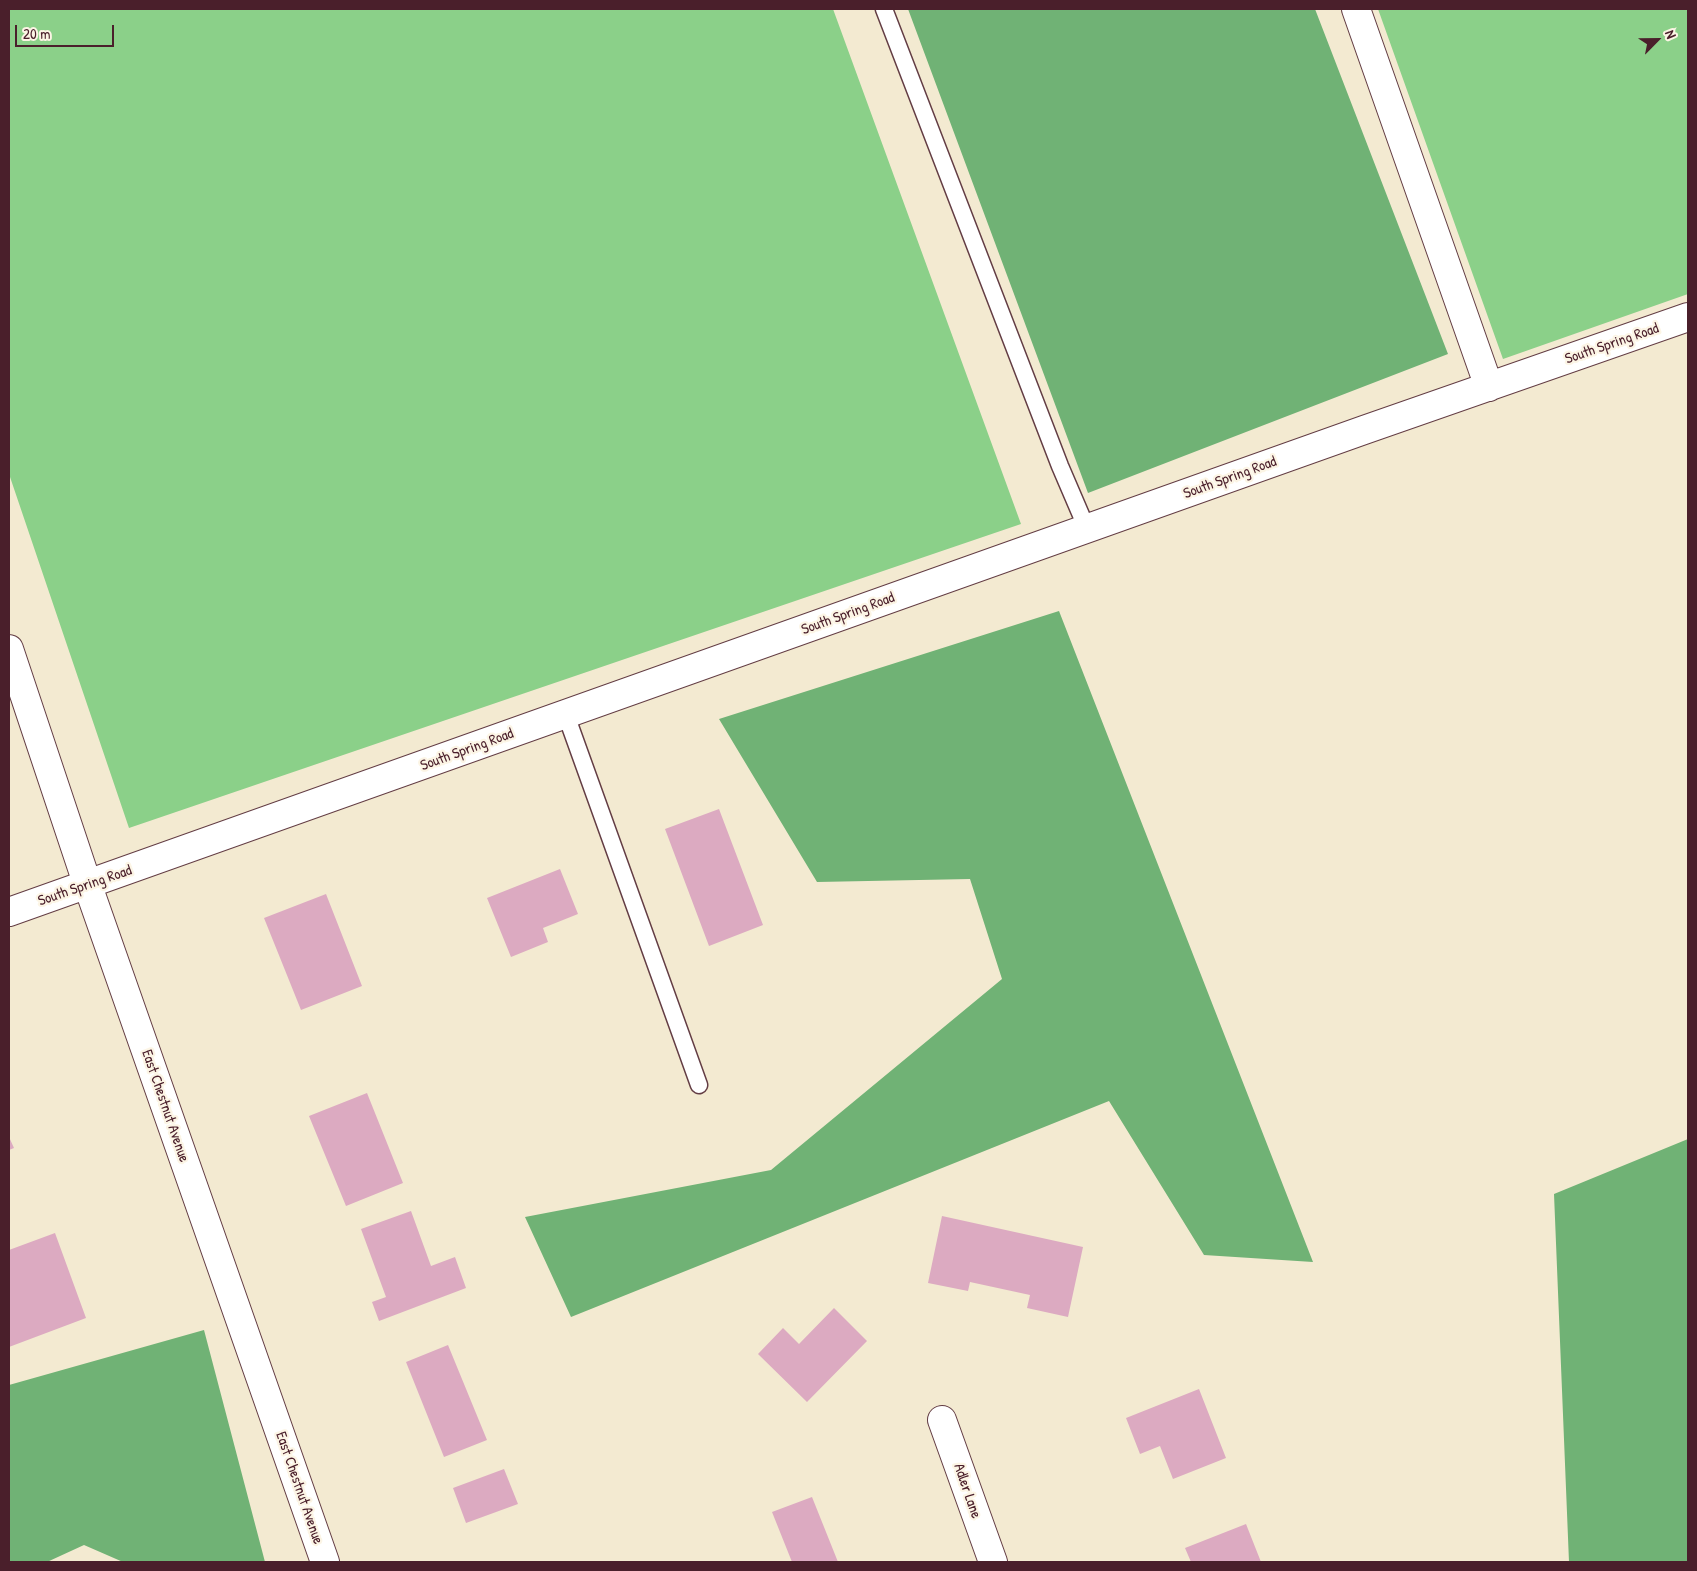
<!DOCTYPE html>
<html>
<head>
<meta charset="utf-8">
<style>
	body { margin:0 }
	#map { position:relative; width:1697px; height:1571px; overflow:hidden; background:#f3ead1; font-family:"Patrick Hand",sans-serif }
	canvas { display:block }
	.frame { position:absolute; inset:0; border:10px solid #4a1f2b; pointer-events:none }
	.north { position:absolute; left:1632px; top:15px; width:50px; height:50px; -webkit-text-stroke:4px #fcf5e5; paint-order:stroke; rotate:67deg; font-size:14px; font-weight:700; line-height:20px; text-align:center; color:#4a1f2b }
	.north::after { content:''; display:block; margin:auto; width:18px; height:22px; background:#4a1f2b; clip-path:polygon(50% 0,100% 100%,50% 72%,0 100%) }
	.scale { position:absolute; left:15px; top:25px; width:99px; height:22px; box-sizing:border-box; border:2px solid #4a1f2b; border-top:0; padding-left:6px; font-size:15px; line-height:18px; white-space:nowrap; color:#4a1f2b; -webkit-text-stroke:4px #fcf5e5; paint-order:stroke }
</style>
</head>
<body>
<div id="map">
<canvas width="1697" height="1571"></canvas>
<div class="frame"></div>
<div class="north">N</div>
<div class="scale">20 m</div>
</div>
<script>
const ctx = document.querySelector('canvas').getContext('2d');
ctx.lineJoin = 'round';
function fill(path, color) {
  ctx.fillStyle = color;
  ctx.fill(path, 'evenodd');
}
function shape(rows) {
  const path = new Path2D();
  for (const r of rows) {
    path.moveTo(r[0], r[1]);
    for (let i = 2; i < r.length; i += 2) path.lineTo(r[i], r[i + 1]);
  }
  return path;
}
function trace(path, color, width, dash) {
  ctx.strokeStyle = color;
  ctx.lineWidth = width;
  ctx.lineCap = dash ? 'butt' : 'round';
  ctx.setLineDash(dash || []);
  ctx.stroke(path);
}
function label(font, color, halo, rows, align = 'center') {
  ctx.font = font + ' "Patrick Hand",sans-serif';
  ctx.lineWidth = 4.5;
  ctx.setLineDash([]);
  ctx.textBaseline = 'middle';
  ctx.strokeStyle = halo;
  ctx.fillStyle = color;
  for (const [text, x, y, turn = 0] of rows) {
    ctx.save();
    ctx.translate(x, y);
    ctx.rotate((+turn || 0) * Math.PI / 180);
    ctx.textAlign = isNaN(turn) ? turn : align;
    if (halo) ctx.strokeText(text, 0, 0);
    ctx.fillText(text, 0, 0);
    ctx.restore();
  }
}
fill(shape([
	[9,9,833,9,1021,524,129,828,9,474],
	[1378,9,1688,9,1688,294,1503,359]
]), '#8bd089');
fill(shape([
	[908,9,1315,9,1448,354,1088,493],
	[1059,611,1313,1262,1204,1255,1109,1101,571,1317,525,1217,771,1170,1002,979,970,879,817,882,719,719],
	[1688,1139,1688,1562,1569,1562,1554,1194],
	[204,1330,265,1562,123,1562,84,1545,47,1562,9,1562,9,1385]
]), '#70b275');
fill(shape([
	[719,809,763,925,709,946,665,829],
	[560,869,578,914,543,928,548,942,511,957,487,898],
	[326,894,362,986,301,1010,264,918],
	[367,1093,403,1183,346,1206,309,1116],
	[9,1137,14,1148,9,1150],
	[411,1211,431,1266,455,1257,466,1288,379,1321,372,1302,386,1297,361,1229],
	[942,1216,1083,1247,1068,1317,1027,1308,1030,1295,970,1282,968,1291,928,1283],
	[55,1233,86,1318,9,1347,9,1250],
	[834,1308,867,1341,807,1402,758,1354,783,1328,799,1344],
	[448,1345,487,1440,444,1457,406,1362],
	[1199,1389,1226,1458,1173,1479,1160,1446,1140,1454,1126,1418],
	[504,1469,518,1504,466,1523,453,1488],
	[812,1497,838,1562,792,1562,772,1512],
	[1246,1524,1261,1562,1191,1562,1185,1548]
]), '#dcaac1');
const service = shape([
	[884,9,1060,466,1087,529],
	[566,715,699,1085]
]);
const minor = shape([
	[1356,9,1489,387],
	[9,912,1364,430,1688,317],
	[942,1420,993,1562]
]);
const tertiary = shape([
	[9,649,88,886,325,1562]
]);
trace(service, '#633d44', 19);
trace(minor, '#633d44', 30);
trace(tertiary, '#633d44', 30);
trace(service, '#fff', 16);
trace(minor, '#fff', 28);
trace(tertiary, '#fff', 28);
label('15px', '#4a1f2b', '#fcf5e5', [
	["South Spring Road",1612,344,-19],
	["South Spring Road",1230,478,-20],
	["South Spring Road",848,614,-20],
	["South Spring Road",467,750,-20],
	["South Spring Road",85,886,-19],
	["East Chestnut Avenue",165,1106,71],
	["East Chestnut Avenue",299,1488,71],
	["Adler Lane",967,1491,71]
]);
</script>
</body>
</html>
